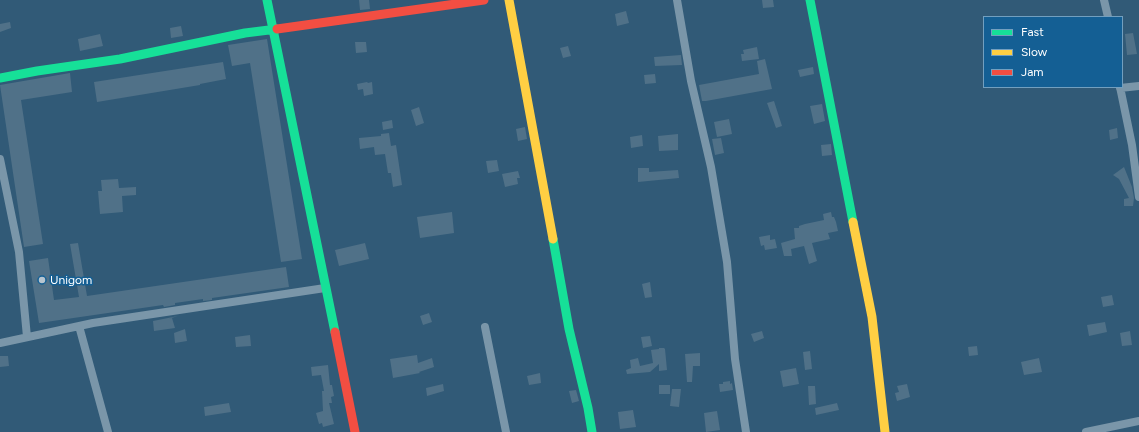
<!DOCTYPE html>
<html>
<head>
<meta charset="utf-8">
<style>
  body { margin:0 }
  #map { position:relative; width:1139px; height:432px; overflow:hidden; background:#315a77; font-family:Figtree,sans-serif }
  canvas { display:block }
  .legend { position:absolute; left:983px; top:16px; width:140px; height:72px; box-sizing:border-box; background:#145f94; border:1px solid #729fbf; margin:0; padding:5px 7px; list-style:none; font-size:12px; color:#fff }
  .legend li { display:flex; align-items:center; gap:8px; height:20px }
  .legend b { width:20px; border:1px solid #729fbf }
</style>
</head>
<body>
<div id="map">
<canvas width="1139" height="432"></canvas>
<ul class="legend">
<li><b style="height:5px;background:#16e098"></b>Fast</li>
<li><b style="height:5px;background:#ffcf43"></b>Slow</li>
<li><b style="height:5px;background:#f24e42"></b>Jam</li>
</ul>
</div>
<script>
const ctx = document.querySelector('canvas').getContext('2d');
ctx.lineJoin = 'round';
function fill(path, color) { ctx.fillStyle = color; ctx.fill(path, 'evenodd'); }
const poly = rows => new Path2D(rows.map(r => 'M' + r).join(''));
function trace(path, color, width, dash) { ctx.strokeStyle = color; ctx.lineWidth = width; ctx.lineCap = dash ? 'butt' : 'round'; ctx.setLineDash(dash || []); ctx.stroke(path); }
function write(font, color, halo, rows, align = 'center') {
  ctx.font = font + ' Figtree,sans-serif'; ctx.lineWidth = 3; ctx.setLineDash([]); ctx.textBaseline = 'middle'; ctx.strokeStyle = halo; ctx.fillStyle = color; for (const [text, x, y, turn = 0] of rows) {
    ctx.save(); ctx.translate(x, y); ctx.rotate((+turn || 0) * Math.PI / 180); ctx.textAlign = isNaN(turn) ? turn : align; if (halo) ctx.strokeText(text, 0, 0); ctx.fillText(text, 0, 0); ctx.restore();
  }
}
fill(poly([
  [359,0,369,0,370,9,360,10],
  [762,0,773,0,774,7,763,8],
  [626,11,629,23,617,26,615,14],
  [10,22,11,28,0,32,0,24],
  [181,26,183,36,171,38,170,28],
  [1133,33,1137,54,1127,55,1125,34],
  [100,34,103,46,80,51,78,39],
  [267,39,302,259,281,262,250,63,232,66,228,45],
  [355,42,366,42,367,52,356,53],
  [568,46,571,56,563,58,560,48],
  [757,47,759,59,742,61,741,54,744,54,743,50],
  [681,55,682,65,655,66,654,57],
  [765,59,772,89,706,101,702,101,699,85,759,74,757,61],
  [223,62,226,79,200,84,200,85,97,102,94,82],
  [813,67,814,74,800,77,798,70],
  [70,73,72,92,21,100,43,244,24,247,0,85],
  [655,74,656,83,645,84,644,75],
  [367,82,368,83,372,82,373,94,364,96,363,89,358,90,357,84],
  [774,101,782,126,776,128,767,103],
  [822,104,825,121,814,124,810,106],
  [419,107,424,123,416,126,411,110],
  [729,119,732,134,717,137,714,122],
  [392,120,393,128,383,130,382,122],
  [525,127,527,139,518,141,516,129],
  [1117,128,1118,138,1110,140,1109,130],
  [389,133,391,146,396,145,402,185,393,187,391,173,388,173,385,154,375,155,374,147,360,149,359,138,381,136,381,134],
  [678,134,678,150,659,151,658,136],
  [642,135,643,146,631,148,630,137],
  [721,138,724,153,715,155,712,139],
  [831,144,832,155,822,156,821,145],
  [497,160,499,171,488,173,486,161],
  [1124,167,1132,187,1134,198,1133,206,1124,206,1124,199,1129,198,1119,179,1113,175],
  [638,168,649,168,649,172,678,170,679,178,638,182],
  [518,171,520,178,517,178,518,184,505,187,502,174],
  [118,179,119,188,136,187,136,195,122,196,123,212,100,214,98,191,102,191,101,180],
  [452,212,454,233,420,238,417,217],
  [831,212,832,217,834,217,836,222,838,231,828,233,830,239,812,243,817,261,809,264,804,246,791,249,792,256,784,256,781,243,795,239,794,228,799,228,799,226,805,224,824,220,823,214],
  [770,235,770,240,775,239,777,248,765,250,764,245,761,246,759,237],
  [78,243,87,296,286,267,289,287,212,298,212,300,203,301,203,299,175,303,175,305,164,307,163,305,39,323,29,261,48,258,54,300,79,297,70,244],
  [365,243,369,259,339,266,335,250],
  [650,282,652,297,645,298,642,284],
  [1112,295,1114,305,1103,307,1101,297],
  [429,313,432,322,423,325,420,316],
  [178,316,168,319,172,318,175,328,154,331,153,321],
  [1105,322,1107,332,1089,336,1087,325],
  [185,329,187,341,175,343,174,333],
  [762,331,764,338,754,342,751,334],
  [1130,331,1132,345,1122,346,1120,333],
  [250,335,251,346,236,347,235,337],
  [650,336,652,346,643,348,641,337],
  [977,346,978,355,969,356,968,347],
  [659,348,664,348,665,349,667,370,659,371,659,364,650,372,627,374,626,370,631,368,630,360,638,358,640,366,653,363,651,350,659,349],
  [810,351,812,369,805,370,803,352],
  [700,353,700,366,693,366,692,382,687,382,685,354],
  [417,355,418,363,432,358,434,367,419,372,420,373,393,378,390,359],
  [0,356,8,356,9,366,0,367],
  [1039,358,1042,372,1024,375,1021,362],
  [328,365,330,385,332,385,334,396,331,397,332,403,329,403,334,424,323,427,322,423,319,424,316,413,323,411,322,391,324,391,321,375,312,376,311,367],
  [796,368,799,384,783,387,780,371],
  [540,373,541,383,529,385,527,376],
  [730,381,730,384,732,383,733,390,720,392,719,384,723,384,723,382],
  [443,384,444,391,427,396,426,388],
  [907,384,910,397,897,401,895,393,899,392,897,386],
  [659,385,670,385,670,394,659,394],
  [808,386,815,386,816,404,809,405],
  [672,389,681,389,679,407,670,406],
  [576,390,579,401,572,403,569,391],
  [229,403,231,412,205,416,204,407],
  [837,403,839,410,816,415,815,408],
  [633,410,636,427,620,429,618,412],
  [717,411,720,430,706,432,704,413]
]), '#507188');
trace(poly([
  [677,0,691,81,711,167,727,262,735,359,746,432],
  [1104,0,1108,17],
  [1120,87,1132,145,1139,197],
  [1120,88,1139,86],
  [0,159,19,252,27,337],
  [79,326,108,432],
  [485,327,506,432],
  [0,343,93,323,325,288],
  [1086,432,1139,421]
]), '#7a96a9', 8);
trace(poly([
  [267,0,335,332],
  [810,0,853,222],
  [0,78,37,71,120,59,245,33,277,29],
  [553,239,569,329,588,408,592,432]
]), '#16e098', 9);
trace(poly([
  [509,0,553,239],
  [853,222,872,317,885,432]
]), '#ffcf43', 9);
trace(poly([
  [277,29,484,0],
  [335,332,355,432]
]), '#f24e42', 9);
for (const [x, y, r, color] of [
  [42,280,4,"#b7c5cf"]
]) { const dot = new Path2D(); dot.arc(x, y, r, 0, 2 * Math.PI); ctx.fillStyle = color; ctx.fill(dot); trace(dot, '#145f94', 1.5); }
write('12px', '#fff', '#145f94', [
  ["Unigom",50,280]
], 'left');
</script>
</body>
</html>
